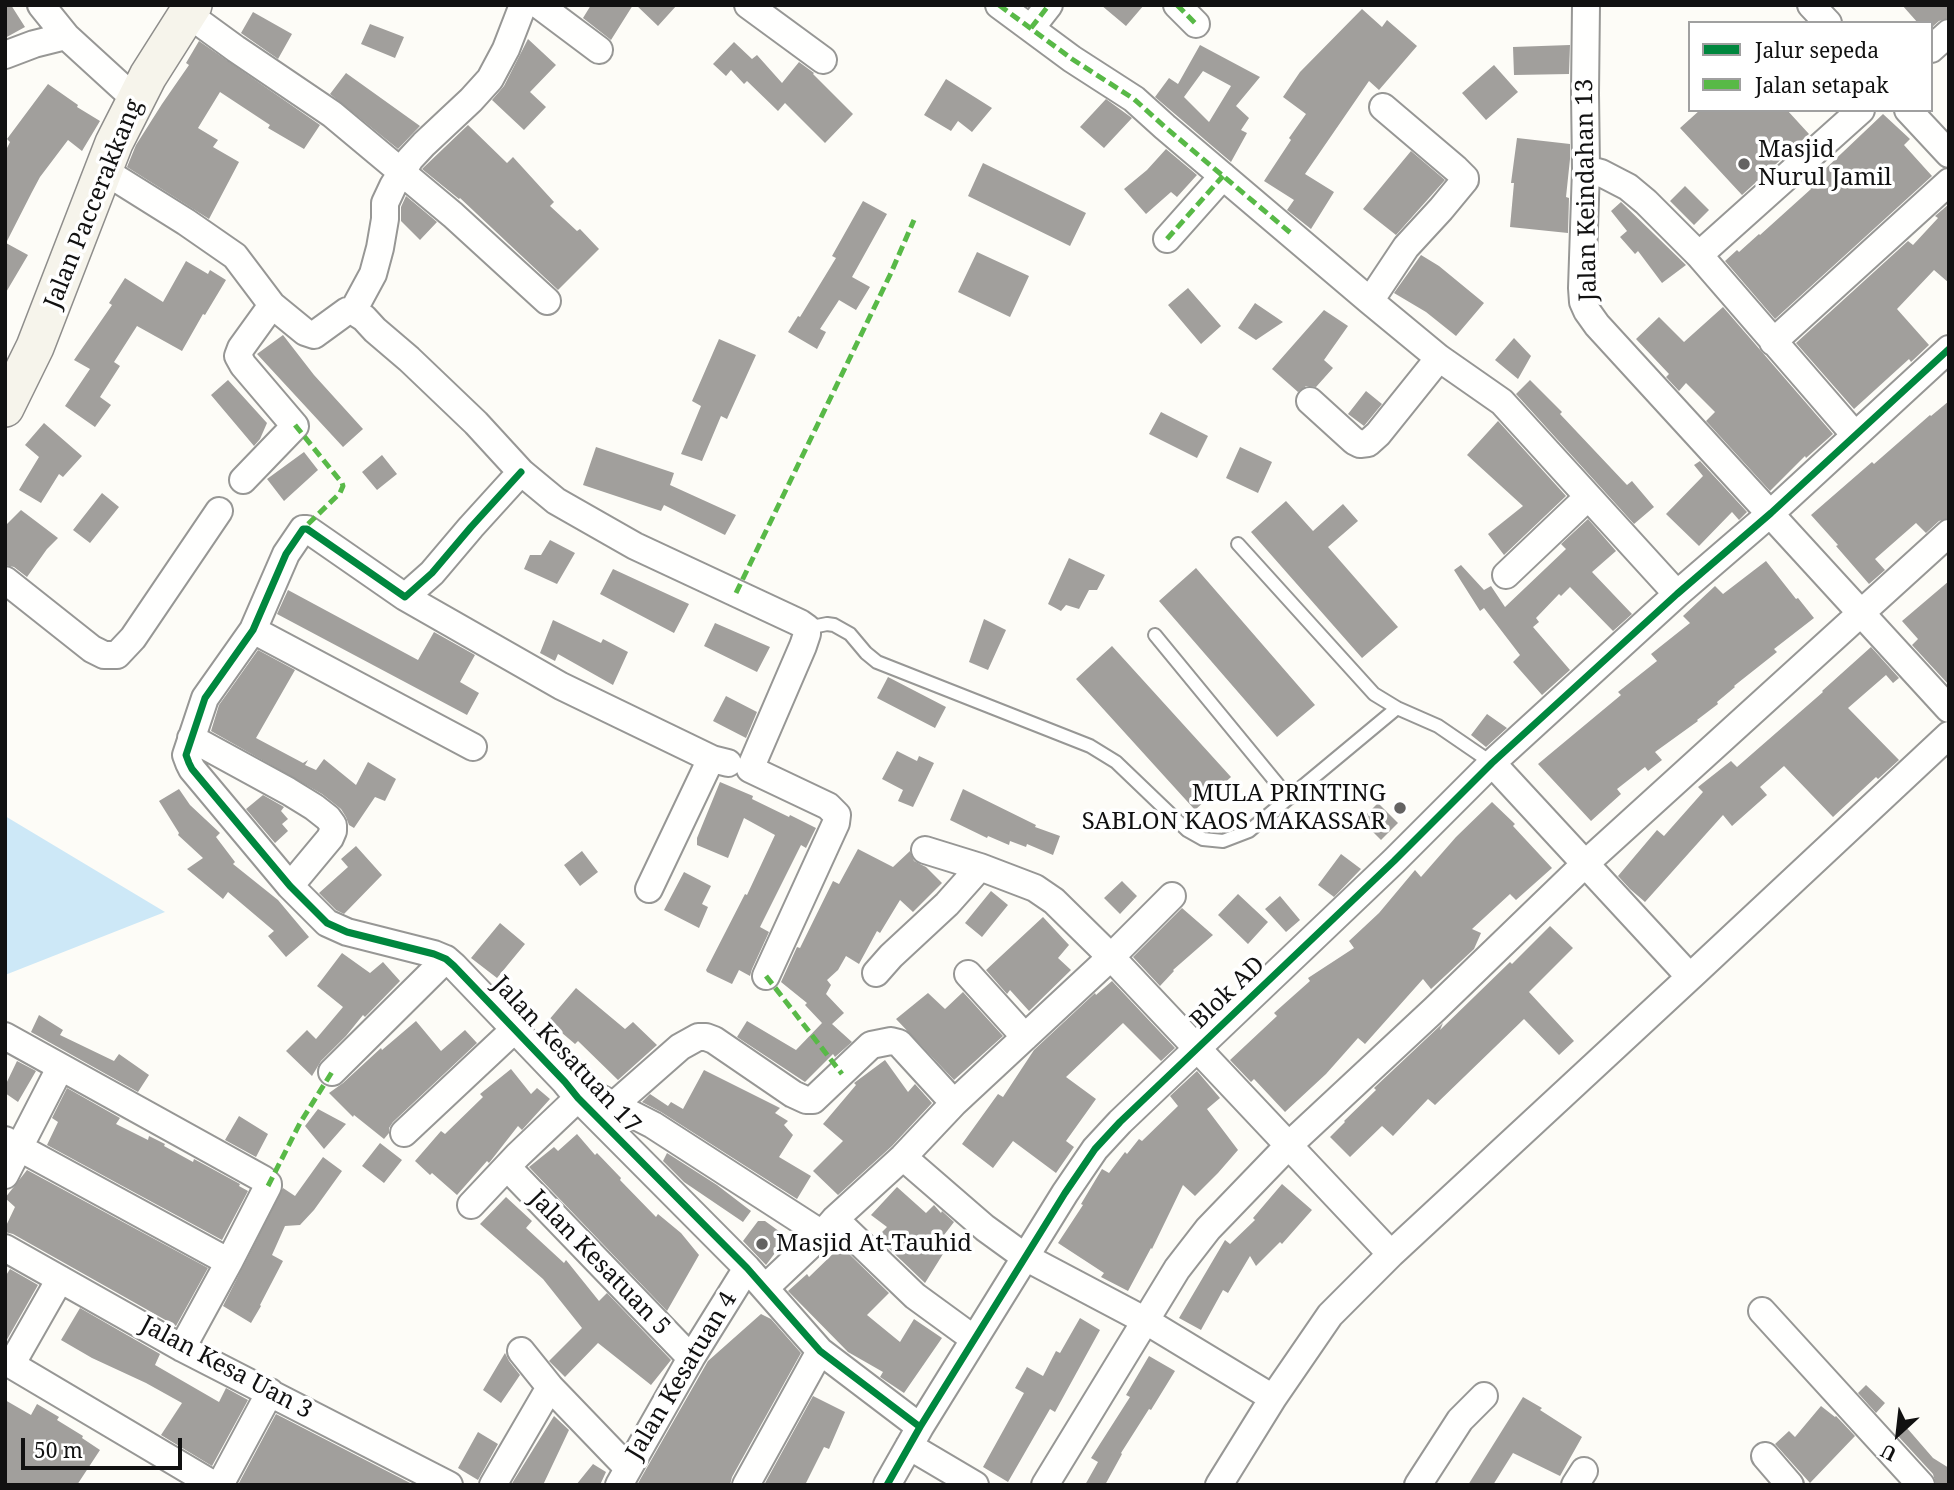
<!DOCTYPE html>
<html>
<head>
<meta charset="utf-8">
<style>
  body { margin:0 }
  #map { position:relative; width:1954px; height:1490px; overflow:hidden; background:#fdfcf7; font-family:"Noto Serif",serif }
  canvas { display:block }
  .frame { position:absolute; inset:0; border:7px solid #111; pointer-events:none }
  .legend { position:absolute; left:1688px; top:21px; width:245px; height:91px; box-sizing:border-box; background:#fff; border:2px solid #a0a0a0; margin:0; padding:9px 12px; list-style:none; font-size:21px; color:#111 }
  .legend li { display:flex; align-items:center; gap:14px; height:35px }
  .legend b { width:35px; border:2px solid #a0a0a0 }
  .north { position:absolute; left:1863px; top:1399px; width:70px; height:70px; -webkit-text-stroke:5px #fff; paint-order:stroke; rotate:207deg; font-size:19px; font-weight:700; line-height:28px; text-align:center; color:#111 }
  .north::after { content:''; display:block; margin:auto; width:24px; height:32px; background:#111; clip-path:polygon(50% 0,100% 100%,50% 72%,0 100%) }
  .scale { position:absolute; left:21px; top:1438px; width:161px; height:32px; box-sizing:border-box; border:4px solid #111; border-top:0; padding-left:9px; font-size:21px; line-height:24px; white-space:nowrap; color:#111; -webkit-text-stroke:5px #fff; paint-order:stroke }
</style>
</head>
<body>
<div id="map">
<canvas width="1954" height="1490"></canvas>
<div class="frame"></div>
<ul class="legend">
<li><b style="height:9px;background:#00873e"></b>Jalur sepeda</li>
<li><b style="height:9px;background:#58b947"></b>Jalan setapak</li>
</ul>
<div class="north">U</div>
<div class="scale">50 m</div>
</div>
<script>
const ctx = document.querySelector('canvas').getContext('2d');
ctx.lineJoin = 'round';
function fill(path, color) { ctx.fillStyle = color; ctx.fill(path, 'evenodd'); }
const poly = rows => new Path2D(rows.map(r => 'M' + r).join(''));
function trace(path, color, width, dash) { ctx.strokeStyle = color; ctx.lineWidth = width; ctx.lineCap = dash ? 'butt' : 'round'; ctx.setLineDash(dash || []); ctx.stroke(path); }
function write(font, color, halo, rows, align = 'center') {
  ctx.font = font + ' "Noto Serif",serif'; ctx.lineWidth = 7; ctx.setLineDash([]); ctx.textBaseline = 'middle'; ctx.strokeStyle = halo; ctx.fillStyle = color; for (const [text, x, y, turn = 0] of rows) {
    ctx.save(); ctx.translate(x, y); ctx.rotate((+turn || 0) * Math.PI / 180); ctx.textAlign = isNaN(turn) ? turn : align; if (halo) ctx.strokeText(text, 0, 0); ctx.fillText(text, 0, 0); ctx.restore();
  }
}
fill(poly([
  [5,816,165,912,5,975]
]), '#cde8f7');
fill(poly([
  [5,5,11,5,25,27,5,38],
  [591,5,633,5,611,40,583,18],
  [636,5,677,5,658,26],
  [1101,5,1144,5,1126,26],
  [1902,5,1949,5,1949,18,1939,21,1931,28,1931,23,1918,23],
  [1362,9,1382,27,1387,20,1417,46,1379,90,1369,81,1305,174,1334,192,1311,229,1287,210,1294,200,1264,181,1291,140,1289,138,1306,114,1283,97,1300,72],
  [253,12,292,34,278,59,241,33],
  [370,24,404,37,395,58,361,44],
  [528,39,556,65,530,92,546,107,524,130,492,100,504,86],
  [199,41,320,125,304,149,268,128,270,125,220,92,198,128,218,140,213,147,239,162,209,219,127,167,136,145,162,104,189,65,186,63],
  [734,42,752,59,757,55,782,83,799,62,814,73,813,74,853,114,825,143,785,103,778,111,747,81,744,84,731,70,726,76,713,64],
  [1200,45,1260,77,1236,106,1249,118,1241,130,1247,133,1231,162,1155,97,1169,78,1178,84],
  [1203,71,1231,86,1209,122,1184,97],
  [1570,45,1569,74,1514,75,1513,47],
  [1494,65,1518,92,1486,120,1462,93],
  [346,73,420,126,398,149,330,94],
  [946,79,992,108,972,132,958,121,951,131,924,115],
  [48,84,78,105,77,107,100,121,82,151,68,140,40,177,32,192,6,243,28,255,5,294,5,152,10,142,7,139],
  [1106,99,1132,118,1104,148,1080,127],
  [1700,110,1787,110,1809,134,1742,195,1680,128],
  [1883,114,1910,139,1904,145,1932,176,1775,319,1725,261,1737,250,1739,252,1759,234,1760,235,1811,189,1806,181,1820,168,1823,171],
  [468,125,507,163,513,157,554,202,550,206,577,231,580,229,599,249,558,290,460,198,459,199,422,169],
  [1517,138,1570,144,1570,159,1566,197,1569,198,1568,233,1510,227,1514,183,1511,183],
  [1166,149,1197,175,1177,197,1171,192,1146,214,1124,189,1147,170],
  [1411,151,1445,180,1396,235,1363,209],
  [983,163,1086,213,1070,246,968,196],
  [1685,186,1709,210,1694,225,1670,201],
  [406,196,437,222,420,240,401,221,401,207],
  [863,201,887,214,852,277,870,287,856,310,839,300,820,329,826,332,817,349,788,332,798,316,800,317,836,258,832,256],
  [1621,202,1686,265,1662,283,1638,251,1635,254,1620,237,1627,231,1611,211],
  [1949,204,1949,283,1934,270,1897,309,1929,345,1911,362,1909,359,1854,409,1796,343,1908,241,1913,245,1938,218,1935,216],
  [977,252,1029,276,1010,317,958,292],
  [1421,255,1439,266,1484,303,1456,336,1426,312,1394,293],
  [186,261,208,274,210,270,226,280,205,315,203,314,182,351,137,326,114,362,120,366,100,397,111,405,95,427,65,406,90,369,74,360,112,305,109,303,125,278,163,302],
  [1188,288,1221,326,1201,344,1168,305],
  [1255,303,1283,322,1256,340,1238,328],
  [1723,307,1833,434,1806,458,1805,456,1770,491,1706,421,1715,412,1686,383,1679,391,1666,377,1669,374,1636,339,1659,317,1684,342],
  [1324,310,1348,326,1324,360,1333,368,1316,387,1306,386,1298,392,1272,369],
  [283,335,314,375,363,429,343,447,257,354],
  [1514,338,1531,356,1518,379,1495,360],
  [719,339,756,355,727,419,721,416,702,461,681,454,701,406,692,401],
  [228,380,267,423,260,439,254,446,211,395],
  [1530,380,1562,412,1560,414,1627,485,1632,481,1654,507,1634,524,1516,394],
  [1366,391,1382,404,1364,426,1348,414],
  [1949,401,1949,518,1939,521,1926,533,1916,523,1875,559,1885,570,1869,584,1836,546,1838,545,1811,515,1872,462,1874,464,1930,415,1931,416],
  [1161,412,1208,436,1197,458,1149,434],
  [1498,421,1566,496,1504,555,1488,534,1523,506,1467,455],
  [44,423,82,456,63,477,59,474,41,503,19,490,39,457,25,445],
  [596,447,674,473,670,485,736,515,725,535,664,505,661,511,583,485],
  [1240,447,1272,462,1258,493,1226,478],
  [304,452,318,470,284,501,267,479],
  [382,455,397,474,377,490,362,472],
  [1700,461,1747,512,1739,520,1732,512,1699,546,1666,514,1703,476,1694,465],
  [102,493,119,507,90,543,73,530],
  [1286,501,1313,531,1343,504,1358,521,1328,547,1398,627,1362,658,1251,532],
  [21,510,58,538,47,549,27,577,14,567,5,565,5,526],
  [1588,519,1616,551,1592,572,1632,614,1613,631,1570,587,1561,596,1559,594,1536,618,1539,622,1533,627,1570,670,1542,695,1513,662,1520,655,1484,608,1480,611,1454,570,1461,565,1484,590,1491,586,1505,607,1566,549,1561,544],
  [550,540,575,553,557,584,524,569,530,555,541,555],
  [1069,558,1105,575,1097,590,1089,590,1079,609,1066,605,1061,611,1048,604],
  [1766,561,1796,599,1798,598,1814,618,1774,649,1777,652,1734,686,1735,687,1717,702,1718,704,1697,720,1698,721,1655,752,1662,760,1648,771,1645,767,1617,789,1621,794,1591,821,1538,764,1621,695,1618,692,1657,661,1651,654,1690,623,1683,616,1715,586,1723,594],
  [1196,568,1315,705,1277,737,1159,601],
  [613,569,689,604,674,633,600,594],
  [1949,581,1949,685,1912,645,1918,639,1902,621],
  [288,590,418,660,434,632,475,655,460,682,479,693,467,715,277,614],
  [984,619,1006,630,988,670,969,662],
  [553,620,601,643,603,639,628,652,613,685,558,654,555,661,540,653],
  [715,623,770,647,757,672,704,646],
  [1112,646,1231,777,1195,810,1076,679],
  [1871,647,1899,678,1893,683,1886,675,1848,708,1899,760,1878,779,1876,777,1833,817,1784,766,1760,787,1767,795,1732,826,1723,815,1645,902,1630,889,1618,876,1657,830,1664,836,1703,792,1698,787,1731,761,1737,767,1823,692,1822,691],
  [258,650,295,670,256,738,303,763,308,760,305,765,316,770,324,759,356,785,368,762,396,779,385,801,375,797,354,828,349,825,346,817,341,809,322,794,211,731,219,705],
  [888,677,946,707,935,728,877,698],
  [726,696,757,712,746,738,713,721],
  [1487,714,1507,728,1486,747,1471,735],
  [897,751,917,761,919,756,934,763,913,807,898,801,903,790,882,779],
  [720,782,753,796,752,799,789,817,790,815,816,828,806,848,801,845,760,927,769,932,752,969,750,976,739,970,732,984,707,972,706,970,745,894,747,895,775,835,744,818,728,858,697,845,697,838],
  [179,789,190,805,220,833,216,837,235,862,233,864,278,900,309,937,286,957,268,936,274,931,228,892,223,899,187,869,203,858,178,835,179,833,159,801],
  [963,789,1036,825,1035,827,1060,836,1053,855,1027,844,1026,847,1010,841,1009,845,988,836,987,838,950,820],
  [263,795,284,807,281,811,288,819,282,824,288,831,275,843,246,809],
  [1492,802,1515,824,1513,826,1552,868,1516,900,1510,894,1472,929,1481,933,1474,949,1431,989,1423,979,1365,1044,1358,1038,1326,1074,1285,1112,1254,1079,1251,1082,1230,1060,1277,1016,1274,1013,1310,981,1308,978,1354,948,1349,941,1379,913,1415,870,1421,877,1456,837],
  [1378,803,1398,823,1381,840,1361,820],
  [356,846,382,875,344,914,336,910,319,893,348,867,341,859],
  [858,849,893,867,910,851,914,861,926,867,942,883,913,912,900,900,880,933,877,931,859,964,846,956,838,970,827,980,831,985,826,994,844,1013,832,1024,852,1042,835,1057,833,1054,805,1082,737,1037,747,1021,796,1050,822,1023,805,1005,807,1003,781,982,797,947,800,948,833,881,839,884],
  [582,851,598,872,580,886,564,865],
  [1341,854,1361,869,1334,897,1318,885],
  [684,872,711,886,702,904,708,907,699,928,664,910],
  [1122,881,1137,896,1120,914,1104,898],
  [991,891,1008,905,982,937,965,923],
  [1238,894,1268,922,1248,944,1218,915],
  [1280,896,1300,920,1286,932,1265,909],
  [1182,908,1213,935,1173,970,1174,971,1160,986,1133,957],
  [1043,917,1069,945,1058,958,1071,970,1029,1011,1010,990,1007,994,986,970],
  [500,923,525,944,497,978,471,958],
  [1550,926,1573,948,1529,992,1574,1041,1559,1055,1524,1019,1435,1105,1428,1099,1393,1136,1382,1126,1350,1157,1330,1137,1345,1122,1344,1121,1376,1090,1374,1088,1443,1023,1440,1030,1510,962,1512,964],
  [342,953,370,973,383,962,400,981,365,1017,363,1015,346,1036,321,1061,312,1076,286,1051,307,1030,316,1039,343,1007,317,986],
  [1112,981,1175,1048,1161,1061,1123,1023,1066,1077,1096,1099,1066,1141,1074,1147,1056,1173,1013,1141,993,1168,962,1144,998,1094,1003,1097,1034,1050,1095,993,1096,995],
  [576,988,625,1029,633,1022,657,1045,618,1080,578,1041,575,1044,548,1021],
  [963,992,1003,1036,954,1080,896,1019,928,993,945,1009],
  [39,1015,63,1030,60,1035,114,1061,119,1054,149,1075,138,1092,31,1032],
  [416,1021,441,1051,465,1030,477,1043,393,1122,389,1128,389,1133,384,1139,354,1115,353,1117,329,1093,343,1083,381,1048,382,1050],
  [885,1060,908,1092,915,1084,932,1103,892,1146,838,1195,813,1171,843,1141,823,1124,856,1085,854,1083],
  [17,1061,36,1071,18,1102,5,1093,5,1086],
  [511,1069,531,1094,537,1088,550,1099,522,1130,518,1126,489,1163,487,1161,457,1195,432,1173,430,1175,415,1161,441,1131,445,1134,483,1097,480,1094],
  [704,1070,780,1108,775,1113,788,1121,784,1125,793,1135,779,1157,811,1176,797,1199,661,1112,642,1102,650,1094,668,1106,671,1102,683,1109],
  [1197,1071,1220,1098,1207,1109,1238,1150,1218,1173,1195,1196,1183,1185,1152,1249,1151,1248,1128,1291,1101,1277,1104,1273,1058,1243,1083,1205,1081,1204,1102,1169,1109,1173,1125,1152,1127,1154,1139,1139,1142,1141,1178,1106,1170,1096],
  [67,1088,120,1118,116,1124,148,1140,149,1136,165,1144,164,1146,193,1162,194,1159,240,1184,239,1186,248,1191,222,1240,47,1145,58,1122,52,1118],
  [318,1109,346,1124,324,1149,305,1126],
  [239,1116,268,1134,256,1157,225,1140],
  [577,1134,595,1155,597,1153,621,1178,620,1180,656,1217,658,1214,681,1233,699,1255,667,1311,529,1167,554,1147,558,1151],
  [380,1143,402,1160,384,1183,362,1166],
  [667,1153,717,1185,751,1211,743,1222,684,1182,663,1161],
  [323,1157,342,1171,314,1210,300,1225,285,1226,272,1255,283,1261,260,1305,261,1306,251,1323,223,1306,283,1188,295,1196],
  [27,1170,208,1268,176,1326,13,1234,5,1232,5,1228,15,1207,5,1198],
  [1282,1184,1312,1210,1282,1244,1280,1242,1256,1266,1250,1256,1228,1293,1223,1290,1201,1330,1179,1318,1225,1240,1230,1244,1255,1220,1253,1218],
  [897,1187,926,1213,934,1205,941,1213,942,1211,954,1222,944,1235,951,1241,925,1283,877,1237,887,1227,871,1215],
  [506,1197,532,1221,526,1228,564,1263,566,1260,599,1301,607,1293,671,1360,651,1385,598,1343,565,1377,549,1361,582,1328,543,1279,480,1224],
  [758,1221,765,1221,787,1237,766,1265,743,1241],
  [841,1246,889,1293,867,1315,900,1342,914,1319,942,1338,904,1393,880,1377,883,1372,848,1352,788,1291,807,1274,809,1277],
  [10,1269,38,1285,5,1343,5,1277],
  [80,1308,160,1354,155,1365,219,1402,226,1388,248,1400,212,1466,161,1435,182,1403,146,1383,92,1358,61,1340],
  [761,1314,771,1319,801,1353,732,1477,730,1485,637,1485,708,1361],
  [1080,1318,1100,1330,1055,1412,1050,1409,1008,1482,983,1467,1024,1393,1015,1388,1027,1367,1043,1376,1056,1351,1060,1353],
  [505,1353,509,1361,520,1375,501,1403,483,1390],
  [1149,1356,1175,1371,1151,1410,1149,1409,1121,1453,1122,1454,1105,1485,1085,1485,1098,1462,1091,1458,1130,1397,1126,1395],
  [1866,1385,1885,1403,1876,1413,1858,1393],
  [813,1396,845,1412,829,1449,824,1447,805,1485,764,1485],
  [1523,1397,1542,1408,1540,1410,1582,1437,1560,1476,1513,1453,1493,1485,1468,1485],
  [5,1400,31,1415,37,1404,59,1417,57,1420,83,1436,82,1438,100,1450,77,1485,5,1485],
  [1821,1406,1835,1417,1836,1416,1855,1436,1810,1483,1775,1444,1789,1431,1795,1437],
  [276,1414,414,1485,241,1485,239,1483],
  [554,1416,569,1430,543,1485,511,1485],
  [1907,1428,1933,1458,1949,1468,1949,1485,1936,1485,1933,1474,1898,1436],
  [478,1432,498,1444,478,1480,458,1468],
  [593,1464,606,1472,600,1485,576,1485]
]), '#a19f9c');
const service = poly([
  [1238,544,1374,694,1397,708,1438,726,1492,763],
  [807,628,827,624,834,625,850,634,866,653,877,662,1090,746,1116,762,1187,830,1203,839,1223,841,1249,831,1397,708],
  [1155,635,1289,798]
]);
const minor = poly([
  [41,5,66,36],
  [539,5,599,50],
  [748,5,823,60],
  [999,5,1072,59,1134,99,1165,127,1370,301,1439,358,1502,402,1677,594],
  [1177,5,1196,24],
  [1586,5,1585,93,1586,169,1582,288,1583,302,1587,311,1597,325,1949,709],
  [1811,5,1828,23],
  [188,14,236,49,332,114,453,215,547,301],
  [1031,28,1049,5],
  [1931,49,1949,33],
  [5,55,34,44,66,36,136,100],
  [1908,110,1949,154],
  [1586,169,1601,173,1628,187,1646,202,1699,255],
  [103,170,186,222,235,256,272,305,305,332,314,335,347,311,353,311,364,318,375,330,409,359,476,423,521,472,556,501,635,546,800,623,807,628,807,634,803,646,750,769,828,806,837,815,836,823,766,976],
  [1167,239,1223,176],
  [1370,301,1406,247,1441,209,1465,180,1465,178,1456,169,1383,107],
  [353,311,373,274,380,248,385,219,385,203,393,186,410,159,424,144,471,100,490,79,506,49,523,5],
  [1773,342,1949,182],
  [1310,401,1354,441,1360,444,1368,443,1378,434,1439,358],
  [1855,435,1699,255,1861,110],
  [521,472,471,527,432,573,405,597,307,529,303,529,286,554,253,630,205,698,186,755,189,763,192,769,290,886,327,923,347,932,434,954,446,959,454,966,565,1082,578,1098,747,1268,820,1351,920,1427],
  [243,480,295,426,243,365,238,356,241,348,272,305],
  [1506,575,1588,497],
  [5,580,92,649,104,655,117,655,133,638,219,511],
  [405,597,561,686,712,759],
  [253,630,473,747],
  [191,738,288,791,314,807,328,818,333,825,333,831,330,838,290,886],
  [1492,763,1690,977,1949,735],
  [925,850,980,867],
  [649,889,709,763,712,759,728,763],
  [876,973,891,956,947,904,980,867,1035,888,1054,901,1111,957,1391,1254,1690,977],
  [968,974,1025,1037],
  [5,1036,263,1179,268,1184,268,1186,229,1262,182,1348],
  [332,1072,446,959],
  [600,1098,653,1125,822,1234],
  [614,1105,680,1047,698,1037,706,1037,714,1040,793,1094,806,1100,813,1100,871,1045,891,1041,899,1043,954,1103],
  [404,1133,515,1029],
  [5,1140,229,1262],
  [903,1157,985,1228,1025,1257,1146,1321,1273,1398,1219,1485],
  [507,1167,691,1358],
  [5,1175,60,1068],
  [471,1205,518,1155,578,1098],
  [835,1219,915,1296,974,1339],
  [5,1248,182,1348,449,1485],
  [765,1288,822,1234,835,1219,903,1157,954,1103,1111,957,1172,896],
  [1762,1311,1921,1485],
  [521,1351,550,1387],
  [5,1361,214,1485],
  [11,1365,60,1279],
  [1273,1398,1330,1315,1391,1254],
  [909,1446,975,1485],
  [1765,1456,1790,1485],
  [220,1485,270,1392],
  [493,1485,550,1387,627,1467],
  [619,1485,691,1358,747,1268],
  [746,1485,820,1351],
  [887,1485,920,1427,1065,1193,1095,1149,1120,1122,1394,861,1492,763,1677,594,1771,513,1949,349],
  [1045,1485,1177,1269,1208,1229,1289,1145,1435,1009,1586,863,1949,533],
  [1418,1485,1460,1420,1484,1396],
  [1575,1485,1584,1471]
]);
const secondary = poly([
  [5,408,35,347,114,143,148,76,193,5]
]);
trace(service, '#979795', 16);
trace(minor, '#979795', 30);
trace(secondary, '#8e8d8b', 40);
trace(service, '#fffffe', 12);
trace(minor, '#fffffe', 26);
trace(secondary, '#f6f4eb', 37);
trace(poly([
  [999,5,1072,59,1134,99,1165,127,1293,235],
  [1177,5,1196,24],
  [1031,28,1049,5],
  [1167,239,1223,176],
  [295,425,342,483,343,486,340,493,304,528],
  [736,593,890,275,914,220],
  [766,976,842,1074],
  [268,1186,300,1123,332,1072]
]), '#58b947', 5, [10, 5]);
trace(poly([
  [521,472,471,527,432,573,405,597,307,529,303,529,286,554,253,630,205,698,186,755,189,763,192,769,290,886,327,923,347,932,434,954,446,959,454,966,565,1082,578,1098,747,1268,820,1351,920,1427],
  [887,1485,920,1427,1065,1193,1095,1149,1120,1122,1394,861,1492,763,1677,594,1771,513,1949,349]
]), '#00873e', 7);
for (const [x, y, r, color] of [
  [1744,164,7,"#646362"],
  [1400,808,7,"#646362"],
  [762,1244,7,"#646362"]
]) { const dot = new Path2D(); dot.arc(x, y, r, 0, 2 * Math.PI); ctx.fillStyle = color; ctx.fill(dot); trace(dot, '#fff', 2.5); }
write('24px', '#111', '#fff', [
  ["Masjid",1758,150],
  ["Nurul Jamil",1758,178],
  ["MULA PRINTING",1386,794,"right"],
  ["SABLON KAOS MAKASSAR",1386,822,"right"],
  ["Masjid At-Tauhid",776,1244]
], 'left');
write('24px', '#111', '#fff', [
  ["Jalan Keindahan 13",1587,190,-91],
  ["Jalan Paccerakkang",94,204,-68],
  ["Blok AD",1228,993,-44],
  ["Jalan Kesatuan 17",566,1055,47],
  ["Jalan Kesatuan 5",599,1263,46],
  ["Jalan Kesa Uan 3",226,1368,28],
  ["Jalan Kesatuan 4",682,1376,-59]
]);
</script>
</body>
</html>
